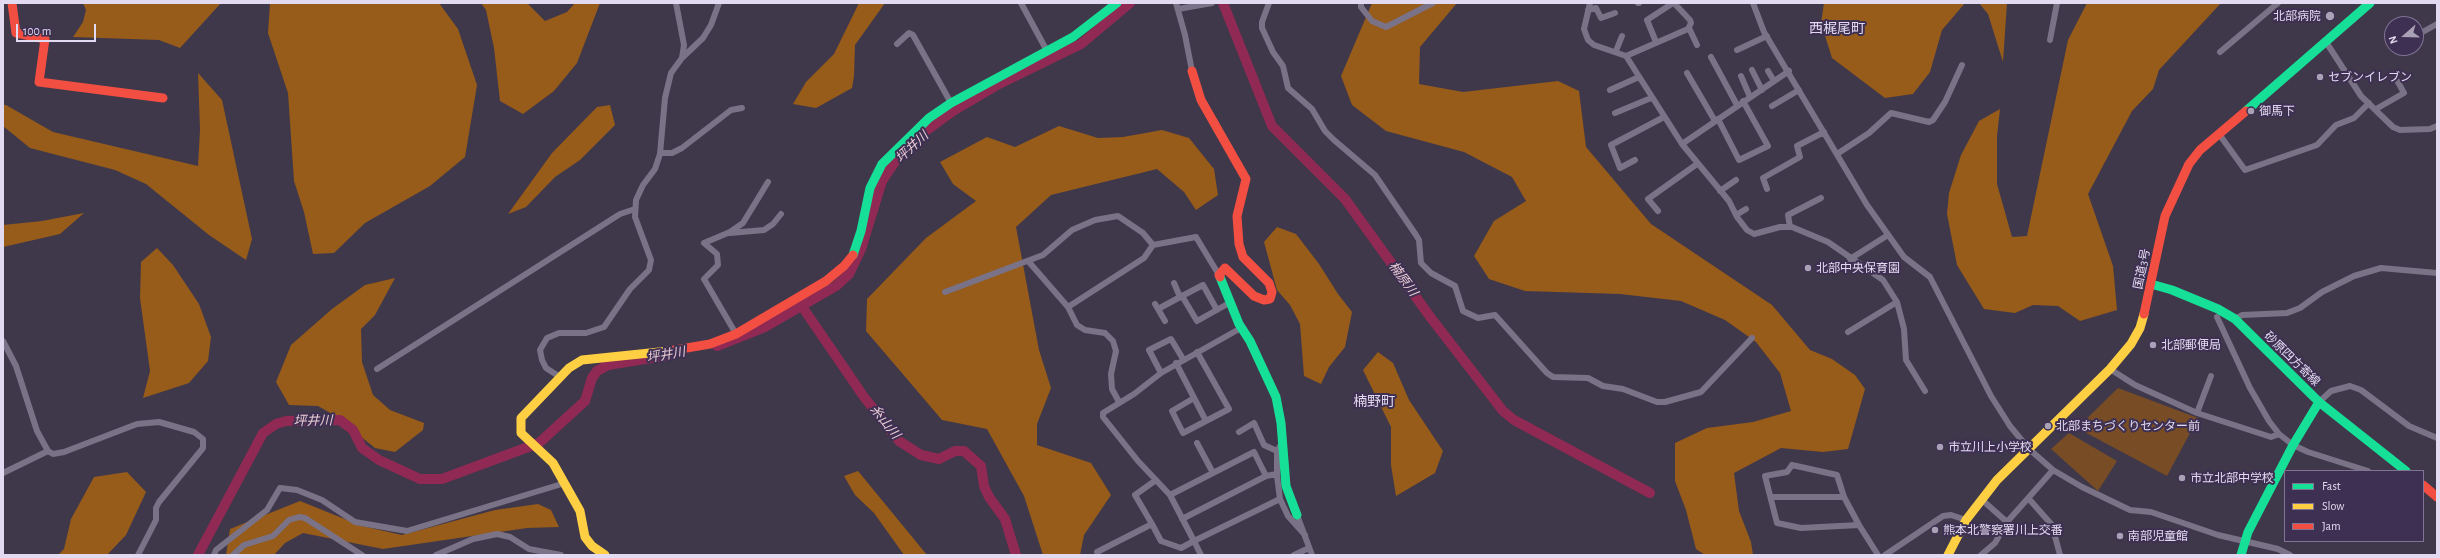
<!DOCTYPE html>
<html>
<head>
<meta charset="utf-8">
<style>
  body { margin:0 }
  #map { position:relative; width:2440px; height:558px; overflow:hidden; background:#3f384a; font-family:"Alegreya Sans",sans-serif }
  canvas { display:block }
  .frame { position:absolute; inset:0; border:4px solid #e2daf0; pointer-events:none }
  .legend { position:absolute; left:2284px; top:470px; width:140px; height:72px; box-sizing:border-box; background:#3d3052; border:1px solid #7f7491; margin:0; padding:5px 7px; list-style:none; font-size:12px; color:#e2daf0 }
  .legend li { display:flex; align-items:center; gap:8px; height:20px }
  .legend b { width:20px; border:1px solid #7f7491 }
  .north { position:absolute; left:2384px; top:16px; width:40px; height:40px; box-sizing:border-box; background:#3d3052; border:1px solid #7f7491; border-radius:50%; rotate:250deg; font-size:11px; font-weight:700; line-height:16px; text-align:center; color:#e2daf0 }
  .north::after { content:''; display:block; margin:auto; width:14px; height:18px; background:#a9a1b6; clip-path:polygon(50% 0,100% 100%,50% 72%,0 100%) }
  .scale { position:absolute; left:16px; top:24px; width:80px; height:18px; box-sizing:border-box; border:2px solid #e2daf0; border-top:0; padding-left:5px; font-size:12px; line-height:14px; white-space:nowrap; color:#e2daf0; -webkit-text-stroke:3px #3d3052; paint-order:stroke }
</style>
</head>
<body>
<div id="map">
<canvas width="2440" height="558"></canvas>
<div class="frame"></div>
<ul class="legend">
<li><b style="height:5px;background:#16e098"></b>Fast</li>
<li><b style="height:5px;background:#ffcf43"></b>Slow</li>
<li><b style="height:5px;background:#f24e42"></b>Jam</li>
</ul>
<div class="north">N</div>
<div class="scale">100 m</div>
</div>
<script>
const ctx = document.querySelector('canvas').getContext('2d');
ctx.lineJoin = 'round';
function fill(path, color) { ctx.fillStyle = color; ctx.fill(path, 'evenodd'); }
const poly = rows => new Path2D(rows.map(r => 'M' + r).join(''));
function trace(path, color, width, dash) { ctx.strokeStyle = color; ctx.lineWidth = width; ctx.lineCap = dash ? 'butt' : 'round'; ctx.setLineDash(dash || []); ctx.stroke(path); }
function write(font, color, halo, rows, align = 'center') {
  ctx.font = font + ' "Alegreya Sans","Noto Sans JP",sans-serif'; ctx.lineWidth = 4; ctx.setLineDash([]); ctx.textBaseline = 'middle'; ctx.strokeStyle = halo; ctx.fillStyle = color; for (const [text, x, y, turn = 0] of rows) {
    ctx.save(); ctx.translate(x, y); ctx.rotate((+turn || 0) * Math.PI / 180); ctx.textAlign = isNaN(turn) ? turn : align; if (halo) ctx.strokeText(text, 0, 0); ctx.fillText(text, 0, 0); ctx.restore();
  }
}
fill(poly([
  [2118,388,2198,418,2167,476,2077,428],
  [2069,433,2117,461,2098,491,2051,449]
]), '#784c25');
fill(poly([
  [83,3,221,3,180,48,159,40,73,37,83,22,86,10],
  [270,3,439,3,458,29,477,85,465,157,430,186,365,223,334,253,313,254,304,212,294,181,288,93,268,33],
  [481,3,527,3,545,21,567,12,575,3,600,3,577,63,554,91,523,114,500,101,494,48,486,10],
  [859,3,885,3,855,45,854,76,852,88,816,108,793,104,806,82,834,54],
  [1372,3,1457,3,1420,47,1419,84,1463,92,1558,81,1579,91,1586,147,1651,224,1772,305,1810,350,1832,359,1855,375,1865,389,1848,449,1823,452,1781,448,1734,473,1739,511,1751,542,1753,555,1705,555,1696,549,1686,510,1675,481,1675,443,1707,428,1753,422,1791,411,1780,373,1756,342,1725,320,1681,301,1620,294,1525,291,1489,279,1474,256,1494,221,1526,201,1512,177,1464,152,1386,131,1352,105,1341,76],
  [1824,3,1965,3,1942,30,1930,72,1913,94,1885,98,1832,58,1821,23],
  [1979,3,2007,3,2003,62,1988,14],
  [2087,3,2221,3,2159,70,2153,89,2132,111,2088,194,2113,266,2117,310,2080,321,2058,306,2033,305,2015,313,1984,309,1957,265,1947,214,1949,193,1961,155,1979,121,2000,109,1997,136,1997,184,2012,237,2027,236,2068,40],
  [198,73,222,100,252,239,246,260,209,235,146,184,115,170,30,148,3,126,3,105,6,105,53,132,198,166,200,130],
  [610,105,615,125,580,160,555,177,526,207,508,214,552,153,597,107],
  [1059,126,1098,138,1123,137,1162,130,1189,138,1214,169,1218,195,1196,210,1184,192,1157,169,1051,195,1016,227,1039,350,1051,388,1037,424,1037,445,1091,463,1111,495,1084,535,1080,555,1043,555,1024,496,987,429,942,420,866,331,867,299,926,238,976,201,953,184,940,162,987,137,1015,147],
  [84,213,60,234,3,247,3,225,42,221],
  [1277,227,1296,234,1319,264,1338,294,1352,312,1345,347,1329,367,1321,384,1304,376,1300,324,1290,305,1277,290,1264,242],
  [157,248,173,265,199,304,211,337,208,361,189,383,143,398,150,371,140,298,141,262],
  [395,278,375,315,361,329,362,362,373,395,390,410,424,423,423,430,395,452,375,448,334,415,318,406,289,405,276,382,291,345,332,309,365,285],
  [1378,352,1393,363,1409,400,1443,451,1435,473,1396,496,1391,465,1391,427,1363,370],
  [858,471,927,555,904,555,874,513,855,495,844,476],
  [127,472,146,492,126,535,107,555,58,555,64,549,71,519,94,477],
  [300,501,362,526,402,535,495,510,538,504,551,510,559,527,527,528,383,549,303,533,285,543,274,555,226,555,230,529]
]), '#975b1a');
trace(poly([
  [1223,3,1272,126,1345,199,1431,318,1503,411,1514,420,1650,493],
  [801,305,864,397,899,441,921,455,939,459,955,451,964,451,981,466,984,486,989,497,1005,519,1016,555],
  [717,346,765,327,836,286,849,274,861,249,882,181,900,154,923,133,953,111,999,84,1081,44,1130,3],
  [198,555,263,433,276,424,286,421,340,420,353,430,362,448,379,460,420,479,442,479,539,443,585,401,592,378,597,371,608,365,669,355]
]), '#902953', 10);
trace(poly([
  [676,3,684,45,682,58],
  [1021,3,1047,51],
  [1176,3,1185,35,1192,71],
  [1269,3,1262,22,1262,28,1273,52,1283,66,1288,88,1312,109,1325,131,1334,140,1375,175,1416,235,1419,240,1421,263,1431,273,1455,286,1463,311,1478,318,1495,315,1547,373,1553,377,1588,378,1603,386,1623,389,1657,402,1665,402,1701,392,1752,338],
  [1361,3,1361,7,1372,21,1386,27,1433,3],
  [1590,3,1584,29,1588,40,1594,45,1626,56,1682,144,1729,201,1737,217,1747,230,1754,234,1780,227,1792,227,1828,242,1883,280,1897,302,1848,332],
  [1638,3,1639,3],
  [1753,3,1764,32,1867,205,1904,257,1930,277,1991,396,2010,426,2029,449,2053,470,2082,487,2130,510,2151,512,2218,535,2278,549,2290,555],
  [1178,9,1212,3],
  [1588,10,1596,8,1601,18,1615,13],
  [1689,28,1697,45],
  [2419,34,2437,24],
  [2050,40,2057,3],
  [1656,42,1647,20,1673,3],
  [2326,42,2361,96,2393,127,2400,130,2430,129,2437,126],
  [897,44,909,33,913,35,951,103],
  [1737,50,1767,36],
  [1616,51,1622,36],
  [2220,52,2278,3],
  [1626,56,1688,29,1691,23,1690,20,1674,3],
  [1711,57,1737,105],
  [1752,70,1762,90],
  [1768,71,1774,81],
  [1687,73,1715,121],
  [1741,76,1750,97],
  [1610,90,1639,77],
  [1772,106,1799,90],
  [2376,109,2404,93,2398,82],
  [1615,113,1651,98],
  [1718,119,1739,160,1768,146,1743,101],
  [2219,134,2245,170,2317,145,2336,125,2354,118,2369,103],
  [1682,144,1789,71],
  [661,153,672,153,682,148,731,110,742,108],
  [1837,154,1869,133,1891,113,1929,122,1933,120,1945,102,1962,65],
  [1635,160,1620,168,1611,145,1664,117],
  [1767,189,1763,178,1800,157,1797,146,1824,132],
  [1720,191,1736,180],
  [1658,211,1648,199,1697,164],
  [1736,215,1746,209],
  [1790,227,1788,215,1821,198],
  [730,233,764,230,773,224,781,214],
  [1850,259,1888,235],
  [1029,262,1068,307,1077,325,1085,330,1105,333,1113,341,1116,351,1111,374,1112,389,1119,402],
  [1174,283,1180,297],
  [945,292,1043,255,1072,230,1095,220,1118,216,1143,233,1153,245],
  [1897,302,1904,329,1906,360,1925,391],
  [1155,304,1158,309,1182,296],
  [1068,307,1144,258,1153,245,1196,237,1219,275],
  [1158,309,1165,321],
  [1217,310,1203,285,1182,296,1197,321,1231,302],
  [2217,317,2250,388,2269,421,2279,434],
  [2235,319,2242,315,2287,313,2300,308,2322,292,2354,276,2381,268,2437,273],
  [1241,328,1161,373,1134,394,1103,413,1103,417,1138,461,1170,495,1194,541,1280,499,1288,516,1305,535],
  [736,334,704,279,718,265,717,254,704,243,730,232,743,223,768,182],
  [3,341,16,366,37,431,48,451,53,454,64,452,137,424,159,422,194,432,203,439,203,448,159,502,156,508,156,520,138,555],
  [1176,363,1206,421,1229,409,1197,352],
  [377,369,620,214,635,209],
  [2110,369,2135,385,2197,413,2271,437,2279,434,2293,445,2308,452,2368,471],
  [1161,373,1149,350,1171,339,1183,359],
  [560,377,546,368,542,360,540,350,547,338,559,333,586,333,604,327,630,289,649,270,651,260,635,217,636,200,643,185,655,169,660,154,665,98,671,73,682,58,703,38,711,25,719,3],
  [1194,398,1172,411,1183,433,1206,421],
  [2319,402,2331,391,2350,386,2361,390,2409,426,2437,438],
  [2197,413,2211,376],
  [1239,432,1254,423,1264,445,1277,451],
  [1197,443,1213,473],
  [1792,465,1837,475,1844,497,1859,525,1801,528,1777,523,1765,476,1787,472,1792,465],
  [3,473,48,451],
  [1170,495,1254,452,1266,476],
  [1771,497,1844,497],
  [1280,499,1277,476,1277,451,1282,443],
  [1981,499,2007,522],
  [2029,499,2052,525,2060,555],
  [1297,515,1312,555],
  [1182,519,1266,476,1277,474],
  [1152,524,1161,541,1181,548,1194,541,1201,555],
  [1859,525,1878,555],
  [1097,552,1152,524,1135,495,1156,480],
  [214,555,216,550,267,510,280,488,297,490,322,500,355,522,407,531,565,483],
  [233,555,244,545,273,536,289,520,299,517,305,518,362,555],
  [436,555,473,539,497,534,510,537,529,549,561,555],
  [1294,555,1309,548],
  [1885,555,1943,516,1951,515,1966,520],
  [1981,555,1995,543,2007,522,2053,470]
]), '#7a7286', 6);
trace(poly([
  [2246,111,2370,3],
  [853,255,861,231,870,188,882,164,929,118,951,103,1073,37,1117,3],
  [1220,277,1239,324,1250,341,1276,397,1281,423,1286,486,1297,515],
  [2151,284,2172,290,2218,309,2235,319,2319,402,2406,471],
  [2241,555,2248,532,2293,445,2319,402]
]), '#16e098', 9);
trace(poly([
  [605,555,592,546,585,537,580,511,553,463,521,433,521,418,569,368,582,360,669,351],
  [1948,555,1966,520,1997,480,2110,369,2131,344,2140,328,2144,314]
]), '#ffcf43', 9);
trace(poly([
  [12,3,16,33,45,39,39,82,163,98],
  [1192,71,1201,100,1246,179,1237,216,1239,244,1243,257,1269,283,1272,292,1270,299,1264,300,1254,296,1225,268,1219,275,1220,277],
  [2144,314,2165,216,2189,164,2200,150,2246,111],
  [669,351,710,344,736,334,826,281,844,266,853,255],
  [2423,485,2437,497]
]), '#f24e42', 9);
for (const [x, y, r, color] of [
  [2330,16,5,"#a9a1b6"],
  [2320,77,4,"#a9a1b6"],
  [2251,111,4,"#a9a1b6"],
  [1808,268,4,"#a9a1b6"],
  [2153,345,4,"#a9a1b6"],
  [2048,426,4,"#a9a1b6"],
  [1940,447,4,"#a9a1b6"],
  [2182,478,4,"#a9a1b6"],
  [1935,530,4,"#a9a1b6"],
  [2120,536,4,"#a9a1b6"]
]) { const dot = new Path2D(); dot.arc(x, y, r, 0, 2 * Math.PI); ctx.fillStyle = color; ctx.fill(dot); trace(dot, '#3d3052', 1.5); }
write('12px', '#e2daf0', '#3d3052', [
  ["北部病院",2321,16,"right"],
  ["セブンイレブン",2328,77],
  ["御馬下",2259,111],
  ["北部中央保育園",1816,268],
  ["北部郵便局",2161,345],
  ["北部まちづくりセンター前",2056,426],
  ["市立川上小学校",1948,447],
  ["市立北部中学校",2190,478],
  ["熊本北警察署川上交番",1943,530],
  ["南部児童館",2128,536]
], 'left');
write('12px', '#e2daf0', '#3d3052', [
  ["国道3号",2142,269,-79],
  ["砂原四方寄線",2292,359,44]
]);
write('italic 13px', '#ebccd4', '#3d3052', [
  ["坪井川",912,147,-43],
  ["楠原川",1403,279,54],
  ["坪井川",666,355,-10],
  ["坪井川",313,421,-1],
  ["糸山川",885,422,51]
]);
write('14px', '#e2daf0', '#3d3052', [
  ["西梶尾町",1837,29],
  ["楠野町",1374,402]
]);
</script>
</body>
</html>
